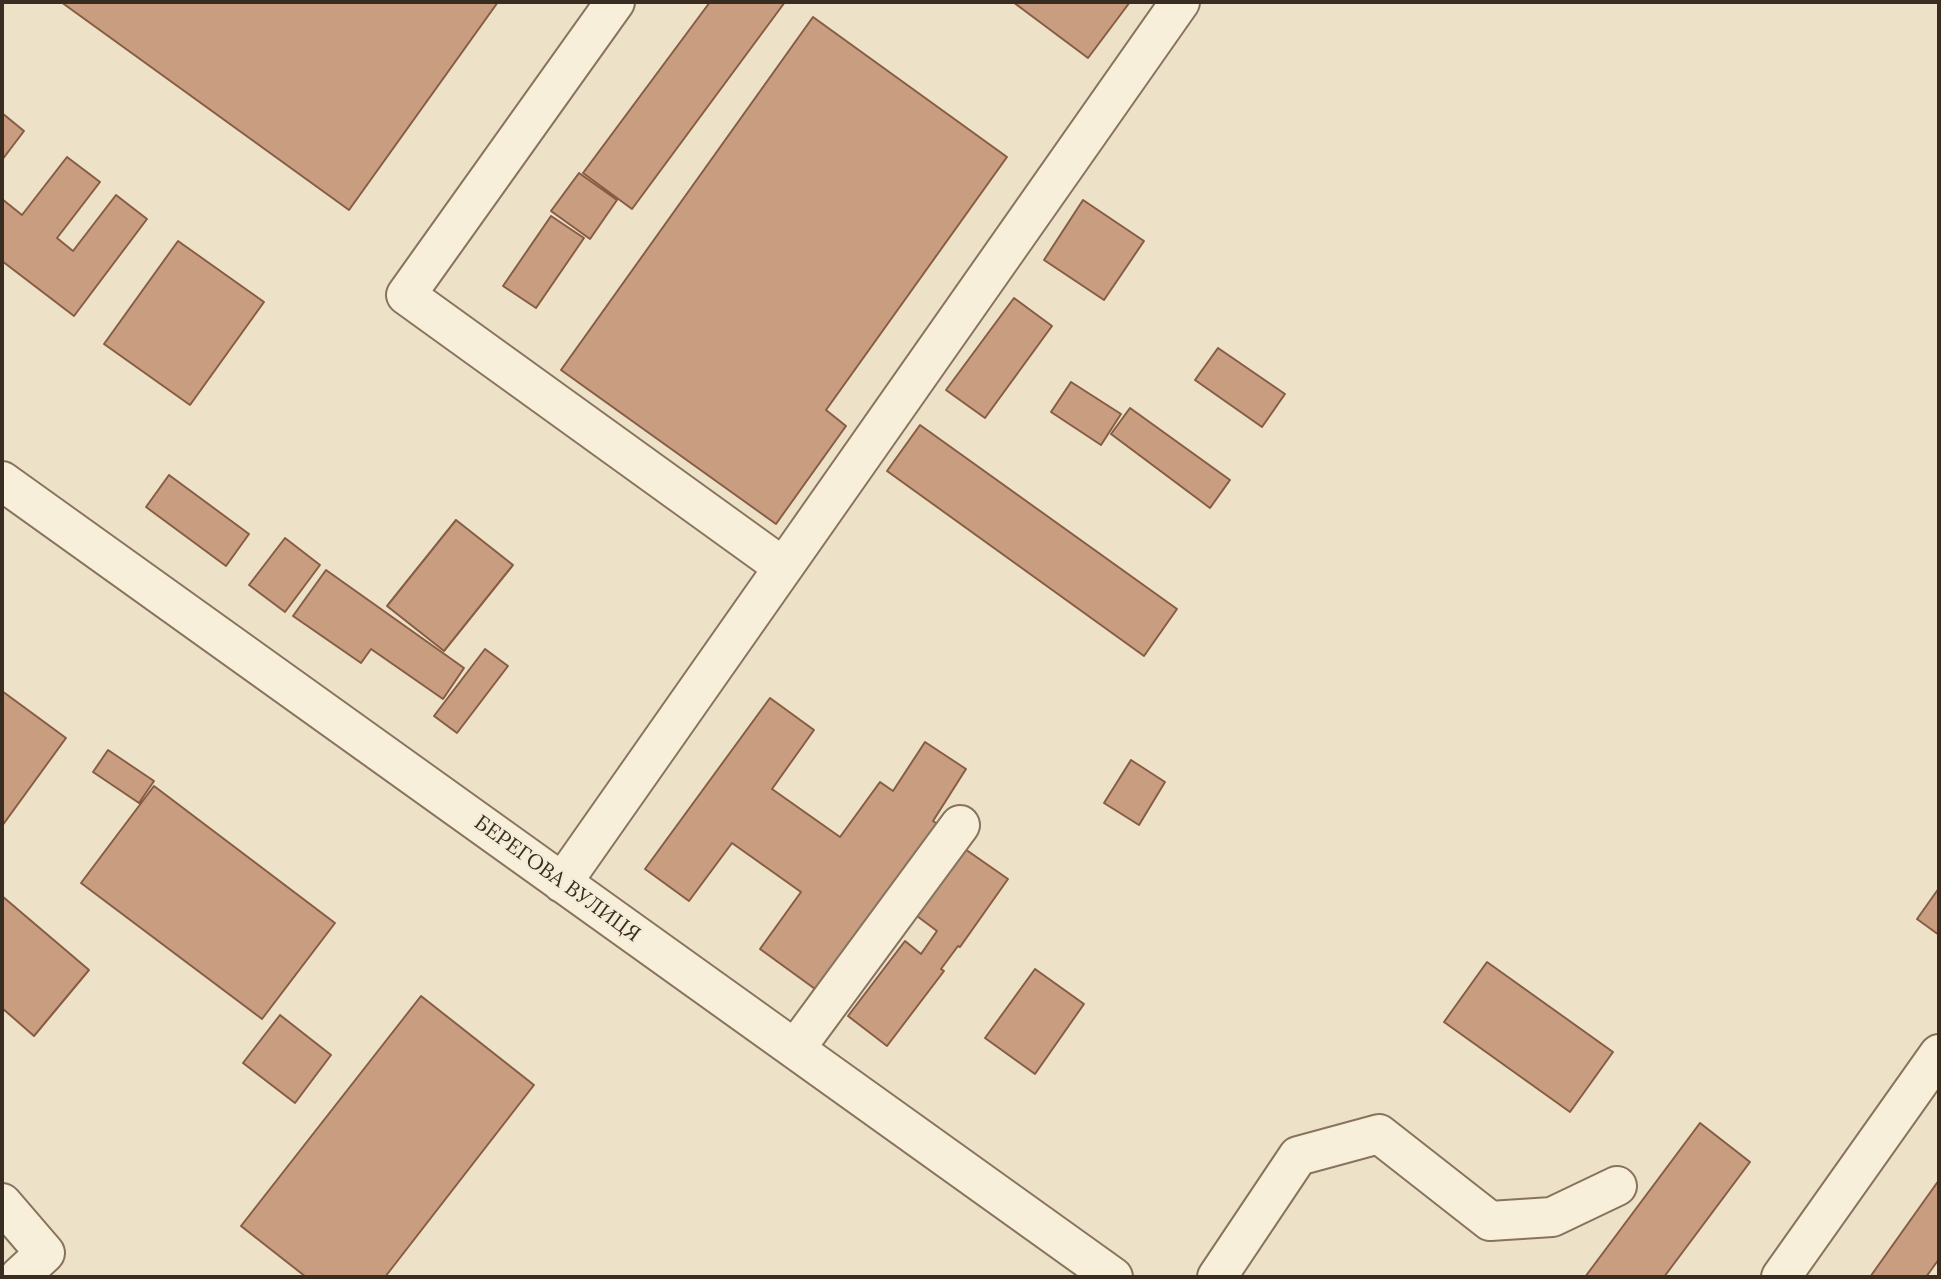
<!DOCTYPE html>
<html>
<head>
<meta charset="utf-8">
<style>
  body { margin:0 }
  #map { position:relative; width:1941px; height:1279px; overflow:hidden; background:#ede1c8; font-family:Lora,serif }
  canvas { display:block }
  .frame { position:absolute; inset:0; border:4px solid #392c20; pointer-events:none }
</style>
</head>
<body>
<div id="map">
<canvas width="1941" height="1279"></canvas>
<div class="frame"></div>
</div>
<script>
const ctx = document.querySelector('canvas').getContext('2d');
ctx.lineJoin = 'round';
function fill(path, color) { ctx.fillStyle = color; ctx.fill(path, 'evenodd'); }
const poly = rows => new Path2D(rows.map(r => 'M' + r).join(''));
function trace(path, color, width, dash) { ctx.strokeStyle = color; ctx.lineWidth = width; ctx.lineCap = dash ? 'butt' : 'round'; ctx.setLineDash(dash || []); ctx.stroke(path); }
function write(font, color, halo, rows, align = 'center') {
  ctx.font = font + ' Lora,serif'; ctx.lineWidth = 5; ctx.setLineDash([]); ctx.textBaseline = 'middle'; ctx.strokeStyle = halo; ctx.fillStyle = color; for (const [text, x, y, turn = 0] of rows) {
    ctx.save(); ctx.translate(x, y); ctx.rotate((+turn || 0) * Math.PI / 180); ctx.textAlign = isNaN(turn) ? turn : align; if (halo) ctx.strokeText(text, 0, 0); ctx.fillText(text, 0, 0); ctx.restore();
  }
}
const building = poly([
  [61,2,498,2,349,210,61,2],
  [710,2,785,2,632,209,583,173,710,2],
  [1013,2,1130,2,1088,58,1013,2],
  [813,17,1007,157,826,410,846,426,776,524,561,370,813,17],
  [2,113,24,131,2,160,2,113],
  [67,157,100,182,57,238,73,251,116,195,147,219,74,316,2,261,2,199,22,215,67,157],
  [579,173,617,200,590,239,551,211,579,173],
  [1083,200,1144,241,1104,300,1044,260,1083,200],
  [551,216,584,238,536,308,503,286,551,216],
  [178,241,264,302,190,405,104,344,178,241],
  [1014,298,1052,326,985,418,946,390,1014,298],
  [1218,348,1285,394,1262,427,1195,380,1218,348],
  [1071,382,1121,414,1101,445,1051,412,1071,382],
  [1130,408,1230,480,1210,508,1111,434,1130,408],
  [920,425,1177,609,1144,656,887,471,920,425],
  [169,475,249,534,226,566,146,507,169,475],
  [456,520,513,565,444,651,387,606,456,520],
  [285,538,320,565,285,612,249,585,285,538],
  [326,570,464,668,443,699,371,649,361,663,293,616,326,570],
  [485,649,508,666,457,733,434,716,485,649],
  [2,691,66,738,2,826,2,691],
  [770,698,814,730,772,789,840,837,880,782,893,791,925,742,966,769,933,821,942,827,822,994,760,949,801,892,732,843,689,901,645,869,770,698],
  [108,750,154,781,139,803,93,772,108,750],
  [1131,760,1165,782,1139,825,1104,803,1131,760],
  [154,786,335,923,262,1019,81,883,154,786],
  [965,849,1008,879,960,947,958,946,941,969,944,971,887,1046,848,1016,905,941,921,954,937,931,917,916,965,849],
  [1939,888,1939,935,1917,919,1939,888],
  [2,896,89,970,34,1036,2,1008,2,896],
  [1487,962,1613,1052,1570,1112,1444,1022,1487,962],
  [1035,969,1084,1004,1035,1074,985,1038,1035,969],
  [421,996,534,1085,385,1277,306,1277,241,1226,421,996],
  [280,1015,331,1055,295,1103,243,1063,280,1015],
  [1700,1123,1750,1162,1664,1277,1585,1277,1700,1123],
  [1939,1180,1939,1259,1926,1277,1870,1277,1939,1180]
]);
fill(building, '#c99d7f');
trace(building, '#865d44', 2);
const minor = poly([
  [615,2,406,295,783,567],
  [2,481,1113,1277],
  [562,883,1180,2],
  [795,1049,960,825],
  [2,1203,45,1253,19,1277],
  [1217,1277,1298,1156,1379,1134,1490,1221,1552,1217,1617,1186],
  [1781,1277,1939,1054]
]);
trace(minor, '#88735d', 42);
trace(minor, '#f8efdb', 38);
write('21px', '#392c20', '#f5ecd7', [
  ["БЕРЕГОВА ВУЛИЦЯ",557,879,36]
]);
</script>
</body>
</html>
